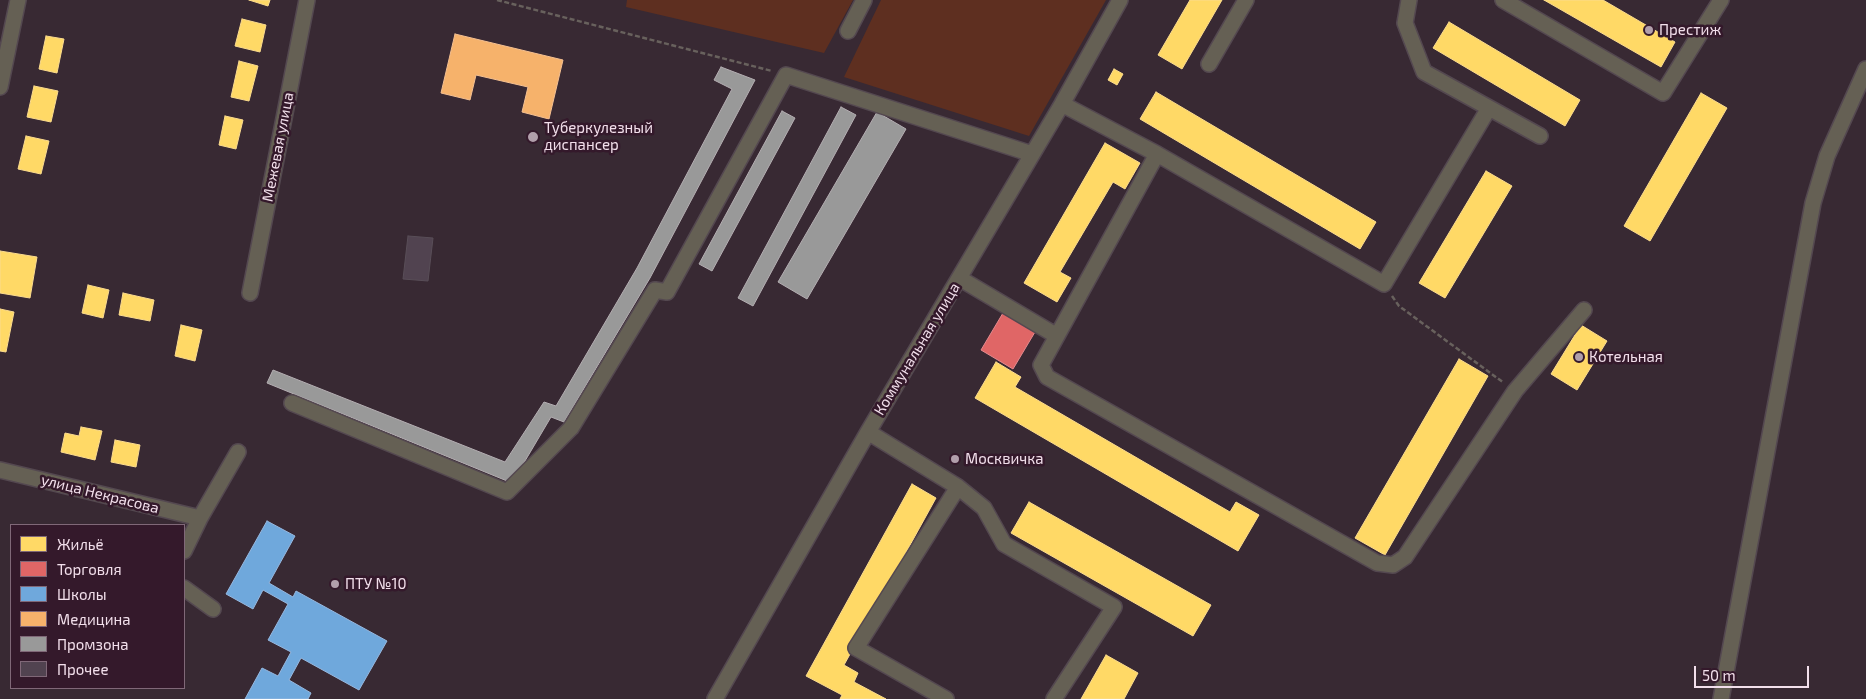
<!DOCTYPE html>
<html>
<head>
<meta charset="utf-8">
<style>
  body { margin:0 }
  #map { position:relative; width:1866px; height:699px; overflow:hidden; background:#382933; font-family:"Exo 2",sans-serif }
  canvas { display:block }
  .legend { position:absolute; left:10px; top:524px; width:175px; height:165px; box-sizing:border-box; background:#34192b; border:1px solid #806878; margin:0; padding:6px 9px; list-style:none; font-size:15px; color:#f2dfeb }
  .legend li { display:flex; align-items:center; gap:10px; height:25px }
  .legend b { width:25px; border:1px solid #806878 }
  .scale { position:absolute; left:1694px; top:666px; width:115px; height:22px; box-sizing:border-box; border:2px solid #f2dfeb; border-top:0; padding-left:6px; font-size:15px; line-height:18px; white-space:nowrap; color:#f2dfeb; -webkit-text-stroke:4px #34192b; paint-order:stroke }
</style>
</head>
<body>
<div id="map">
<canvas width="1866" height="699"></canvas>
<ul class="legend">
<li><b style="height:14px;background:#ffd966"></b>Жильё</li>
<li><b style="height:14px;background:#e06666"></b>Торговля</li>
<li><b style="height:14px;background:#6fa8dc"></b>Школы</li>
<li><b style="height:14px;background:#f6b26b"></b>Медицина</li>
<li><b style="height:14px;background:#999"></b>Промзона</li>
<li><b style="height:14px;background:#514350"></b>Прочее</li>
</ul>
<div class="scale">50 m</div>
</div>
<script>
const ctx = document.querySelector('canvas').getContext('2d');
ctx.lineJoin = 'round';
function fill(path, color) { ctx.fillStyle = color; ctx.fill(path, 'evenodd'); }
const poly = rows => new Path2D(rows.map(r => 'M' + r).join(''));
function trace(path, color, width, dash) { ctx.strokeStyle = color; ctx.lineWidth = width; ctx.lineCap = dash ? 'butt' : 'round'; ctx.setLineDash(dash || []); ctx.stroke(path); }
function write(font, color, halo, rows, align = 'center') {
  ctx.font = font + ' "Exo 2",sans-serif'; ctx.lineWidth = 5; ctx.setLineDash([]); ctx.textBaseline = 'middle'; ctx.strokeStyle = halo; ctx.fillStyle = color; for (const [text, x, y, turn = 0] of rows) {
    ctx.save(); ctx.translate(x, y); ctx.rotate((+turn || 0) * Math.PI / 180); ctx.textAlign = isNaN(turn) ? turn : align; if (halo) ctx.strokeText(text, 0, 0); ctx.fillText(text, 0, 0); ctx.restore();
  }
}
fill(poly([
  [627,0,853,0,824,53,626,7],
  [881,0,1106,0,1029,136,844,77]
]), '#5e2f20');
const homes = poly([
  [249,0,270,0,268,6,249,0],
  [1190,0,1222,0,1182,69,1158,55,1190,0],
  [1544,0,1603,0,1675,42,1661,67,1544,0],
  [242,19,266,25,260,52,235,46,242,19],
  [1449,22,1580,100,1565,126,1433,48,1449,22],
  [46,36,64,39,57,73,39,69,46,36],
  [239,61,258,66,249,101,231,97,239,61],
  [1114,69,1123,74,1117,85,1108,80,1114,69],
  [34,86,58,91,51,122,27,117,34,86],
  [1156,92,1376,222,1360,249,1140,119,1156,92],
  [1701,93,1727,108,1650,241,1624,226,1701,93],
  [225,116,243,120,236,149,219,145,225,116],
  [26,136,49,141,41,174,18,169,26,136],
  [1105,143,1140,163,1125,189,1113,182,1060,272,1071,278,1057,302,1024,283,1105,143],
  [1486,171,1512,186,1445,298,1419,283,1486,171],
  [0,251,37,257,30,298,0,293,0,251],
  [88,285,109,290,103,318,82,313,88,285],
  [123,293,154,300,150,321,119,315,123,293],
  [0,309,14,312,6,352,0,351,0,309],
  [181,325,202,330,195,361,175,356,181,325],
  [1581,325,1607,341,1577,390,1551,374,1581,325],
  [1459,359,1488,376,1385,555,1355,538,1459,359],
  [996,362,1021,377,1015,387,1230,512,1236,502,1259,515,1238,551,975,398,996,362],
  [81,427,102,431,95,460,61,452,65,433,79,436,81,427],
  [115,440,140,445,136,467,111,462,115,440],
  [912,484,936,498,844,665,858,673,854,682,886,699,840,699,842,695,806,676,912,484],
  [1029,502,1211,605,1193,636,1011,533,1029,502],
  [1106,655,1138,673,1124,699,1081,699,1106,655]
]);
fill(homes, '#ffd966');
trace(homes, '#fbdb8e', 1);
const shops = poly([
  [1003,313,1035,332,1013,369,981,350,1003,313]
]);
fill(shops, '#e06666');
trace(shops, '#e58a8e', 1);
const schools = poly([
  [267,521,295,536,269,583,293,597,296,591,387,641,359,690,301,658,289,680,311,693,308,699,245,699,262,668,278,676,291,652,268,640,288,604,263,590,253,609,226,594,267,521]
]);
fill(schools, '#6fa8dc');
trace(schools, '#96b8e0', 1);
const health = poly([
  [455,34,563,60,549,119,522,112,528,87,476,75,470,100,441,93,455,34]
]);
fill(health, '#f6b26b');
trace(health, '#f5c091', 1);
const industry = poly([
  [721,67,755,80,650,278,564,422,551,417,512,483,267,383,273,370,505,462,544,402,556,406,637,268,732,89,714,80,721,67],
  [841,107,856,115,753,306,738,298,841,107],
  [782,111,795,118,712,271,699,264,782,111],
  [877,112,906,129,807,299,778,282,877,112]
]);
fill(industry, '#999');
trace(industry, '#b4aeb2', 1);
const building = poly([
  [408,236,433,238,428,281,403,279,408,236]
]);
fill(building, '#514350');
trace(building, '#594e58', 1);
const minor = poly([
  [1409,0,1405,23,1424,72,1540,136],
  [1503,0,1663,93,1721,0],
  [848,31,864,0],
  [1209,64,1246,0],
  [0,87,18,0],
  [1062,104,1157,154,1384,284,1489,108],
  [1157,154,1041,365,1047,377,1377,563,1393,565,1405,557,1515,391,1584,310],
  [959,278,1057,336],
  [250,293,307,0],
  [292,403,507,492,571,428,655,290,667,292,786,75,1032,154],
  [868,432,958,487,984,508,1004,544,1114,607,1054,699],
  [0,470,200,518],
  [184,551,200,518,238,452],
  [184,588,213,609],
  [715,699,868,432,1062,104,1120,0],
  [946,699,856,648,958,487],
  [1721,699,1813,203,1827,156,1866,69]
]);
trace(minor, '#544850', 18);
trace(poly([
  [497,0,772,71],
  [1392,296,1399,306,1504,383]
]), '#68615d', 2.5, [5, 2.5]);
trace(minor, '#656054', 15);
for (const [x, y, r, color] of [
  [1649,30,5,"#b19fab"],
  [533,137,6,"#b19fab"],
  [1579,357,5,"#b19fab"],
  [955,459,5,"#b19fab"],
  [335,584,5,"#b19fab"]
]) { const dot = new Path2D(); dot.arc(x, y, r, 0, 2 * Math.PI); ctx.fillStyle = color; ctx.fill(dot); trace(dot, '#34192b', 2); }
write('15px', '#f2dfeb', '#34192b', [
  ["Престиж",1659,30],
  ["Туберкулезный",544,128],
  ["диспансер",544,145],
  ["Котельная",1589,357],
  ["Москвичка",965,459],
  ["ПТУ №10",345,584]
], 'left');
write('15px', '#f2dfeb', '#34192b', [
  ["Межевая улица",278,147,-79],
  ["Коммунальная улица",917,349,-59],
  ["улица Некрасова",100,494,14]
]);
</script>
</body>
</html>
